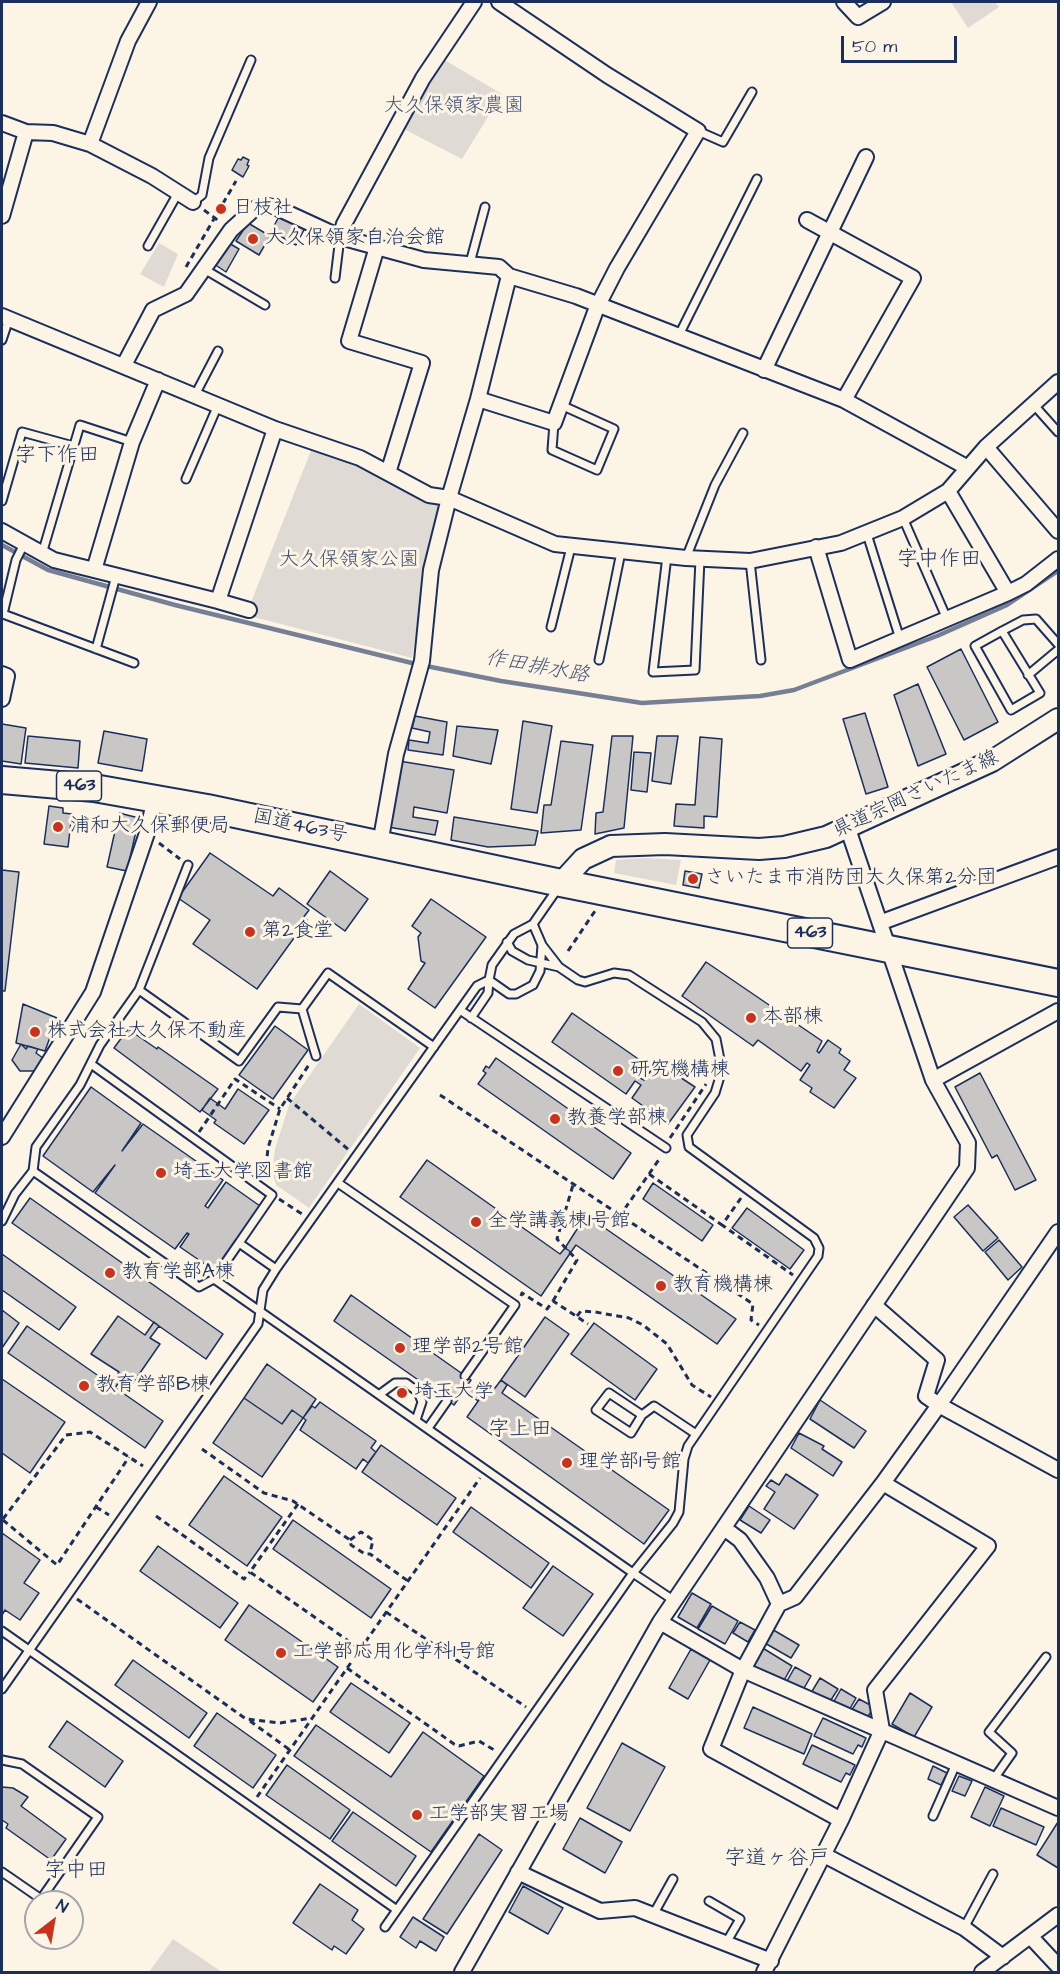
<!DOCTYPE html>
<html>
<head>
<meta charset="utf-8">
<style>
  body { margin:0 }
  #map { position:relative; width:1060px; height:1974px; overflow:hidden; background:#fcf5e5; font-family:"Architects Daughter",sans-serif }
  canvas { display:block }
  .frame { position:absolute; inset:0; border:3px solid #1b2f5e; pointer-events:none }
  .north { position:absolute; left:24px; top:1890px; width:60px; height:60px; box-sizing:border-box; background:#fcf5e5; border:2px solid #a2a6af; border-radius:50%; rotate:31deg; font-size:16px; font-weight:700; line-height:24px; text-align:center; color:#1b2f5e }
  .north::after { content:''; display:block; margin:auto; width:21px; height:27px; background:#c8321e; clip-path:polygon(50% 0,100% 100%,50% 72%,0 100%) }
  .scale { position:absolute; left:841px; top:36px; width:116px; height:27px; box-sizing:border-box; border:3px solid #1b2f5e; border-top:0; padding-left:8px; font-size:18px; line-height:21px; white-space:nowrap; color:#1b2f5e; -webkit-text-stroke:4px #fcf5e5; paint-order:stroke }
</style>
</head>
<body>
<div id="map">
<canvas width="1060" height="1974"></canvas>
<div class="frame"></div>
<div class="north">N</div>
<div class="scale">50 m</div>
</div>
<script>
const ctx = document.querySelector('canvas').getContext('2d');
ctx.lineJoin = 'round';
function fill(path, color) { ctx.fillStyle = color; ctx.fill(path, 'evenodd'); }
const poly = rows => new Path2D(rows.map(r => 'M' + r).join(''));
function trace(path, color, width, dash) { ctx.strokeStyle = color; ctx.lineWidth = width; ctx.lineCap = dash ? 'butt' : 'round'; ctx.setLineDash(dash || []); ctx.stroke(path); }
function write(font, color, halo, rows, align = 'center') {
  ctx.font = font + ' "Architects Daughter","Klee One",sans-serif'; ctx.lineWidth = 6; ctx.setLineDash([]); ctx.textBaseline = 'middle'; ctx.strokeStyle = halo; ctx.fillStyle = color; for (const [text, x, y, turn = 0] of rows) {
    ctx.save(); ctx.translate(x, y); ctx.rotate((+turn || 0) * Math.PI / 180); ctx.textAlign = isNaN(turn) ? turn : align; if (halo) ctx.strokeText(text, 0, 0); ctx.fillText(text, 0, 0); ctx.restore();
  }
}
fill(poly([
  [951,2,995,2,999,7,968,28],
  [443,59,502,94,462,159,402,128],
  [159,243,178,254,164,287,140,274],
  [312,448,359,465,426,500,441,504,425,568,412,658,246,615],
  [644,858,681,860,676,885,614,873,616,860],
  [359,1004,420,1048,309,1208,276,1185,272,1172,275,1149,289,1105],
  [173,1939,222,1972,149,1972]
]), '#dfdbd4');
trace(poly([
  [2,545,48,570,175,605,416,664,501,681,642,703,760,696,794,690,937,636,1007,605,1058,571]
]), '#767f94', 4.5);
const building = poly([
  [243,157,249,160,247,165,249,166,243,177,232,170,238,159,241,160,243,157],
  [280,215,305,228,296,245,271,231,280,215],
  [248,223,270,236,259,255,236,241,248,223],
  [227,242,239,249,226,272,214,264,227,242],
  [961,649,998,722,964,740,927,667,961,649],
  [918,684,946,754,918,766,894,695,918,684],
  [865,713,888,787,866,794,843,719,865,713],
  [415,716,447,722,443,755,408,750,409,740,428,743,430,732,412,728,415,716],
  [523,721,552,726,537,813,511,809,523,721],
  [2,724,26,728,21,764,2,761,2,724],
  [457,726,498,730,491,764,453,756,457,726],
  [104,731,147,739,142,771,98,763,104,731],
  [28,736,80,741,78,768,25,763,28,736],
  [612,736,633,736,624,828,595,834,596,813,603,812,612,736],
  [657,736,678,736,671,784,652,781,657,736],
  [700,737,722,739,717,817,704,816,704,828,674,826,676,804,695,805,700,737],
  [561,741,593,745,581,830,541,833,544,805,551,805,561,741],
  [634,752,651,753,647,792,631,790,634,752],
  [399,761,454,770,447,813,414,807,413,817,438,821,435,835,388,827,399,761],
  [49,806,63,808,63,813,72,814,68,847,44,844,49,806],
  [119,813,139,818,127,871,107,867,119,813],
  [454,817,538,831,535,845,488,847,451,840,454,817],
  [210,853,273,896,279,888,309,910,303,918,307,920,257,989,193,944,210,920,178,898,210,853],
  [2,870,19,872,5,991,2,991,2,870],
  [330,871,368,899,345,931,307,904,330,871],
  [685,871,702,874,699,888,683,885,685,871],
  [431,899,486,937,435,1008,408,989,425,963,421,961,418,937,421,933,412,926,431,899],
  [706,962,822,1041,817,1051,819,1053,828,1040,841,1049,839,1053,850,1061,844,1070,856,1078,834,1108,810,1092,812,1088,800,1080,810,1065,807,1063,801,1071,758,1040,753,1046,682,996,706,962],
  [23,1004,57,1018,45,1051,16,1043,23,1004],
  [572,1013,647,1065,638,1077,644,1080,657,1062,695,1087,668,1124,632,1098,641,1085,635,1081,626,1094,552,1042,572,1013],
  [275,1026,308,1050,273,1099,239,1075,275,1026],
  [128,1029,157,1049,158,1047,218,1089,200,1112,114,1048,128,1029],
  [21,1044,26,1049,28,1046,38,1049,36,1053,43,1058,35,1071,20,1071,12,1060,21,1044],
  [496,1058,631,1153,613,1179,478,1084,486,1073,483,1071,486,1066,489,1068,496,1058],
  [980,1073,1036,1180,1015,1190,997,1155,992,1158,955,1087,980,1073],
  [91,1087,141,1123,122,1151,143,1124,223,1180,205,1206,208,1208,226,1182,260,1206,215,1271,180,1247,189,1234,187,1233,175,1249,95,1193,115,1165,93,1192,43,1156,91,1087],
  [238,1089,269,1110,244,1144,214,1123,216,1120,202,1110,210,1098,225,1109,238,1089],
  [427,1160,560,1254,565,1248,571,1252,541,1296,400,1197,427,1160],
  [653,1183,713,1225,702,1241,643,1199,653,1183],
  [30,1198,223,1334,206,1359,12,1223,30,1198],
  [968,1205,998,1238,983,1251,954,1217,968,1205],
  [747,1208,804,1250,790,1269,732,1228,747,1208],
  [586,1215,736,1319,717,1344,576,1245,571,1252,565,1248,586,1215],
  [999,1240,1022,1267,1008,1280,985,1252,999,1240],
  [2,1254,76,1307,59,1330,2,1290,2,1254],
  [351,1295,471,1380,467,1386,482,1396,478,1401,464,1391,454,1405,334,1321,351,1295],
  [2,1310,19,1323,2,1348,2,1310],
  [118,1316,145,1335,154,1322,159,1326,150,1338,160,1344,133,1383,123,1376,115,1388,110,1384,119,1372,91,1354,118,1316],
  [545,1317,569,1334,525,1397,501,1380,545,1317],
  [594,1323,657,1369,635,1400,571,1354,594,1323],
  [27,1326,163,1421,145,1448,8,1353,27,1326],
  [267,1364,316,1399,303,1418,292,1410,282,1424,244,1398,267,1364],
  [2,1379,65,1422,30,1473,2,1453,2,1379],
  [501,1380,507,1385,502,1393,669,1510,644,1544,467,1417,490,1384,495,1388,501,1380],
  [244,1398,282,1424,292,1410,303,1418,262,1477,213,1443,244,1398],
  [820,1400,866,1431,854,1448,810,1419,820,1400],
  [320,1402,376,1441,371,1448,376,1452,368,1463,363,1459,356,1469,300,1430,306,1420,303,1418,312,1406,315,1408,320,1402],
  [799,1433,824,1446,822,1449,842,1462,833,1476,791,1448,799,1433],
  [381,1445,456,1498,437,1525,362,1472,381,1445],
  [786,1474,818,1495,794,1529,764,1509,775,1492,766,1486,771,1480,779,1485,786,1474],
  [224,1476,282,1517,247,1566,189,1525,224,1476],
  [749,1506,770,1520,761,1533,740,1520,749,1506],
  [471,1507,549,1563,531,1588,453,1532,471,1507],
  [293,1520,391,1589,371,1618,273,1549,293,1520],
  [2,1533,40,1560,24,1583,39,1593,20,1620,5,1610,2,1615,2,1533],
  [158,1546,238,1603,220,1628,140,1571,158,1546],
  [553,1566,593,1594,563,1636,523,1608,553,1566],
  [692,1593,711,1604,697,1628,678,1617,692,1593],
  [249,1605,338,1667,313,1702,225,1640,249,1605],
  [712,1606,738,1621,725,1644,698,1629,712,1606],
  [740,1622,755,1630,748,1642,733,1633,740,1622],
  [770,1628,799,1645,791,1658,763,1642,770,1628],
  [761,1647,792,1666,782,1684,751,1665,761,1647],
  [691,1649,710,1660,688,1699,669,1688,691,1649],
  [133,1660,207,1713,189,1738,115,1685,133,1660],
  [795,1667,811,1676,803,1690,787,1681,795,1667],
  [820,1678,838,1689,829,1703,811,1693,820,1678],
  [351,1683,410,1723,389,1753,330,1712,351,1683],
  [841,1689,856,1698,848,1712,833,1703,841,1689],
  [910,1693,932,1707,914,1737,892,1724,910,1693],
  [859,1699,874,1707,866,1720,851,1711,859,1699],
  [753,1707,812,1734,804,1754,744,1728,753,1707],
  [217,1713,276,1755,253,1788,194,1746,217,1713],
  [823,1718,866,1738,862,1747,858,1745,853,1754,814,1736,823,1718],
  [67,1721,123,1761,105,1787,49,1747,67,1721],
  [316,1725,391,1777,423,1732,484,1776,431,1852,294,1756,316,1725],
  [622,1743,665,1767,630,1831,587,1808,622,1743],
  [812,1745,855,1765,850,1775,846,1773,841,1782,803,1764,812,1745],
  [287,1765,350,1810,330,1839,266,1795,287,1765],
  [933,1766,947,1773,941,1785,928,1779,933,1766],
  [959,1776,972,1781,965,1796,952,1791,959,1776],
  [2,1787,13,1788,28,1797,21,1806,66,1839,51,1860,6,1828,8,1824,2,1820,2,1787],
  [985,1787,1004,1796,990,1826,971,1817,985,1787],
  [1001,1808,1044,1827,1036,1845,993,1826,1001,1808],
  [353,1812,416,1856,396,1886,332,1841,353,1812],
  [580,1818,622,1842,605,1873,563,1849,580,1818],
  [1058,1822,1058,1868,1037,1855,1058,1822],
  [479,1834,502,1850,447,1934,423,1919,479,1834],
  [320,1884,358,1910,352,1920,364,1929,346,1954,334,1946,332,1950,293,1923,320,1884],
  [523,1886,563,1908,548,1934,509,1912,523,1886],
  [413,1917,444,1937,436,1951,420,1941,416,1948,400,1937,413,1917]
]);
fill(building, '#c8c7c6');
trace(building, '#1b2f5e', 1.5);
const lane = poly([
  [698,131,723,142,752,92],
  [193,202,202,195,209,158,251,60],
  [148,246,178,193],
  [470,263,485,207],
  [204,269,265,305],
  [335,278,340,237],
  [678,337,757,179],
  [2,340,9,319],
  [195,395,218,351],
  [1033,404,1058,432],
  [554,423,552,450,597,470,614,429,561,405],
  [186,479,218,405],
  [2,501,22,432,73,446],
  [903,518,947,619],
  [867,534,900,639],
  [24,544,16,560,3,614,134,663],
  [42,554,80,425,132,442],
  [667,556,653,672,695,670,700,559],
  [686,558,715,485,743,433],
  [750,561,761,660],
  [551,627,571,547],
  [1002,631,1040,693,1011,710,975,646,1002,631,1023,620,1036,619,1058,644],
  [96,649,116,576],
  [599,660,621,552],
  [1028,675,1058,650],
  [188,865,139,990,239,1061,278,1007,302,1009,316,1056],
  [533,924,542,945,540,971,533,985,516,994,509,994,489,980,492,965,514,934,533,924,558,888],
  [507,942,512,951,528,960,559,967],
  [302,1009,328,973,434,1047],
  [460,1010,666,1148],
  [471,1018,488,993,489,980],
  [91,1064,272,1195,239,1243],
  [33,1171,199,1287,214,1279,633,1573,673,1523,679,1512,684,1459,688,1446,818,1256,819,1248,814,1238,689,1147,687,1135,715,1093,722,1070,716,1039,702,1022,629,975,614,973,585,982,578,980,559,967,542,945],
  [338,1183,515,1305,465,1376],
  [2,1221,15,1194,33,1171,36,1147,80,1085,100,1045,139,990],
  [214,1279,239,1243,276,1269],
  [380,1394,395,1383,406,1383,418,1392,422,1402,416,1420],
  [642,1415,609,1393,596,1410,631,1433,642,1415,654,1406,696,1434],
  [428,1428,447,1401],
  [2,1631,397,1910],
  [2,1689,258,1324,263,1290,276,1269,477,986,489,980],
  [2,1760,22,1764,98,1817,41,1899,2,1872],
  [993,1780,1012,1753,989,1732,1046,1657],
  [933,1816,956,1764],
  [709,1901,740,1919,726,1943],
  [653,1915,673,1879],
  [385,1927,633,1573,673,1600],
  [964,1928,993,1874]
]);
const street = poly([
  [844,2,858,17,883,2],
  [2,123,26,132,53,133,90,144,152,176,193,202],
  [90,144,128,41,149,2],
  [2,216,26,132],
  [807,220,913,278,844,400],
  [340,237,344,224,423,78,474,2],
  [377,247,349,341,422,363,388,473],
  [2,316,275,429,360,458,429,495,449,498,478,399,509,276,576,296,844,400,968,468],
  [124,365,153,310,186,294,231,230,254,209,268,206,277,208,340,237,424,260,499,267,509,276],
  [764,370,866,157],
  [478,399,554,423,597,307,617,268,698,131,607,75,499,2],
  [986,447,1058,531],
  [948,491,1008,593],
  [2,531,54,560,218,601,275,429],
  [816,547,850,660,1008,593,1026,584,1058,559],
  [94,570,132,442,158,380],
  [218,601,249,610],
  [2,674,7,676,2,699],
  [380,844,396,754,422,661,431,570,449,498,555,544,686,558,750,561,841,543,903,518,948,491,986,447,1058,382],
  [882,922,1058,857],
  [933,1080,1058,1011],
  [2,1137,93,992,147,833,155,798],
  [1058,1232,939,1405,1058,1470],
  [874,1305,937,1360,926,1396,939,1405,883,1483],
  [883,1483,988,1546,875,1690,882,1730,841,1820,711,1749,743,1670,779,1604,795,1597,883,1483],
  [724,1528,740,1540,767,1578,779,1604],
  [660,1622,743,1670,1058,1808],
  [824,1855,964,1928,1003,1957],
  [518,1872,600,1911,635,1908,771,1961],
  [1030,1936,1058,1966],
  [462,1972,660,1622,967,1168,968,1143,933,1080,848,829],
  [764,1972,841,1820],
  [982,1972,1058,1915]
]);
const secondary = poly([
  [561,883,583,859,611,846,665,844,759,849,784,847,826,837,992,761,1058,719]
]);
const highway = poly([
  [2,780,94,788,207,808,561,883,1058,983]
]);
trace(lane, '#1b2f5e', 11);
trace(street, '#1b2f5e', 18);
trace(secondary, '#1b2f5e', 24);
trace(highway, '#1b2f5e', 30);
trace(poly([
  [204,210,220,222],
  [186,267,236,181],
  [159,843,180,859],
  [568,951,595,911],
  [707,1078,707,1065,711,1063],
  [440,1095,753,1304,751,1320,759,1325],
  [287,1098,349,1150],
  [199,1132,235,1079,280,1109],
  [670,1138,706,1084],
  [649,1174,660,1158],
  [265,1177,268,1148,280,1109,310,1063],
  [741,1198,722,1225,793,1275],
  [279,1199,302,1214],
  [619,1217,649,1174,722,1225],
  [521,1296,522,1293,547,1309,553,1301,588,1324],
  [553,1301,577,1260,557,1239,573,1185],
  [577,1316,581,1311,595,1312,629,1318,643,1325,667,1344,692,1385,711,1397],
  [202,1449,264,1493,293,1501,350,1540,351,1545,365,1554,370,1554,408,1581],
  [298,1504,250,1572,360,1649],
  [96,1507,109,1515],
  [156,1516,244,1579,250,1572],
  [3,1519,66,1435,90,1432,143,1466],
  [3,1520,57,1565,129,1457],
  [350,1540,361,1532,373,1540,370,1553],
  [77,1599,246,1719,280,1723,311,1718],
  [386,1612,526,1707],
  [347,1668,454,1744,459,1746,479,1741,496,1751],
  [250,1721,290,1750],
  [257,1797,480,1478]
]), '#1b2f5e', 3, [6, 4.5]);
trace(lane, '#fcf5e5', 7);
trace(street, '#fcf5e5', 14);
trace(secondary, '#fcf5e5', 20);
trace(highway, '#fcf5e5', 26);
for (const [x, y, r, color] of [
  [221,209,6,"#c8321e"],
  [253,239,6,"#c8321e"],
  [58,827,6,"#c8321e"],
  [693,879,6,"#c8321e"],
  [250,932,6,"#c8321e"],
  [751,1018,6,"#c8321e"],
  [35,1032,6,"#c8321e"],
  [618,1071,6,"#c8321e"],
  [555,1119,6,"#c8321e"],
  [161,1173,6,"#c8321e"],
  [476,1222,6,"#c8321e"],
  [110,1273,6,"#c8321e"],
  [661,1286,6,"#c8321e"],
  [400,1348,6,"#c8321e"],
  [84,1386,6,"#c8321e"],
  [402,1393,6,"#c8321e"],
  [567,1463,6,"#c8321e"],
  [281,1653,6,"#c8321e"],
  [417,1815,6,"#c8321e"]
]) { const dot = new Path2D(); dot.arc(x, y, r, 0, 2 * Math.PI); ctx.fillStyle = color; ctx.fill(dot); trace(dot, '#fcf5e5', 2); }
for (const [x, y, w] of [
  [79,786,45],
  [810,933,45]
]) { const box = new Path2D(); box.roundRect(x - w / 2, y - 15, w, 30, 4.5); ctx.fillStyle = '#fcf5e5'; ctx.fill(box); trace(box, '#1b2f5e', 1.5); }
write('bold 18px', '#1b2f5e', null, [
  ["463",79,786],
  ["463",810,933]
]);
write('20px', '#425176', '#fcf5e5', [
  ["大久保領家農園",454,107],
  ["大久保領家公園",349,561]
]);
write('20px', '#1b2f5e', '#fcf5e5', [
  ["日枝社",233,209],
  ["大久保領家自治会館",265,239],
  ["浦和大久保郵便局",70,827],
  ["さいたま市消防団大久保第2分団",705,879],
  ["第2食堂",262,932],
  ["本部棟",763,1018],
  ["株式会社大久保不動産",47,1032],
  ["研究機構棟",630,1071],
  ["教養学部棟",567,1119],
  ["埼玉大学図書館",173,1173],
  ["全学講義棟1号館",488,1222],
  ["教育学部A棟",122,1273],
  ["教育機構棟",673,1286],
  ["理学部2号館",412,1348],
  ["教育学部B棟",96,1386],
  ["埼玉大学",414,1393],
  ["理学部1号館",579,1463],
  ["工学部応用化学科1号館",293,1653],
  ["工学部実習工場",429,1815]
], 'left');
write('20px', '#1b2f5e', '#fcf5e5', [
  ["県道宗岡さいたま線",916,795,-25],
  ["国道463号",300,827,12]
]);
write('21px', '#1b2f5e', '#fcf5e5', [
  ["字下作田",57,457],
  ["字中作田",939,561],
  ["字上田",520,1431],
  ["字道ヶ谷戸",777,1860],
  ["字中田",76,1872]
]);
write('italic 21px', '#485779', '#fcf5e5', [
  ["作田排水路",537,668,10]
]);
</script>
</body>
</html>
